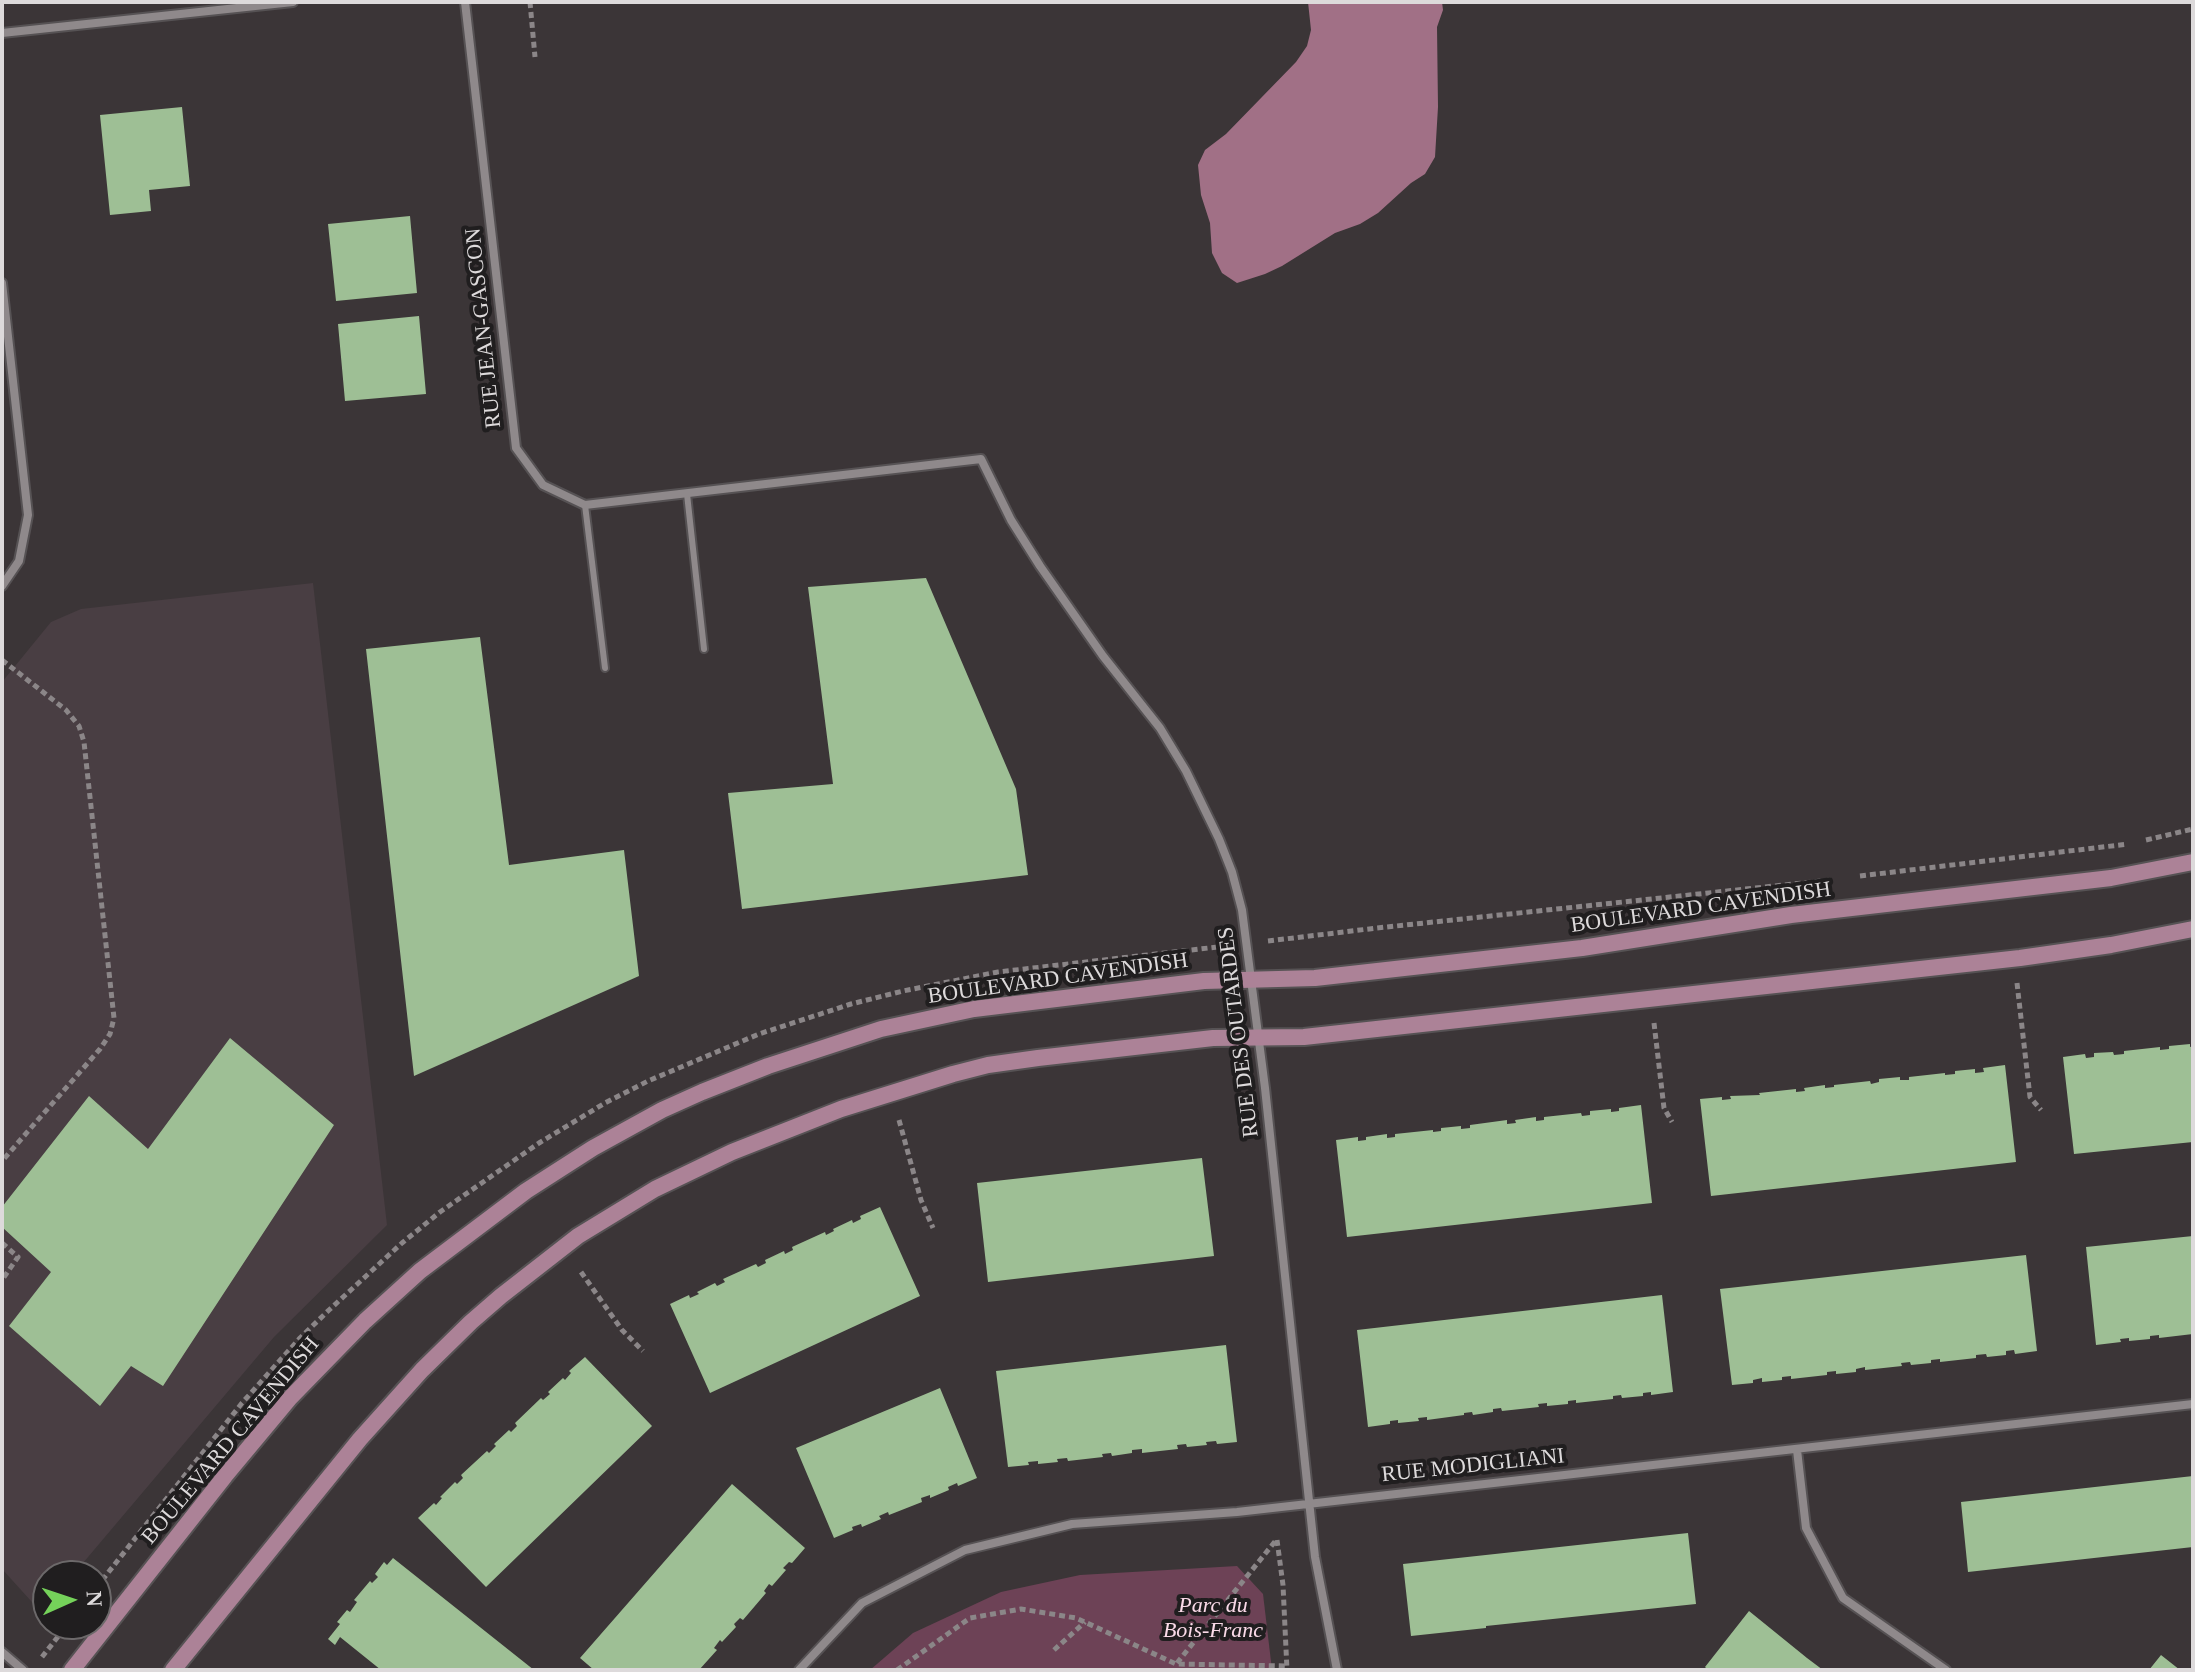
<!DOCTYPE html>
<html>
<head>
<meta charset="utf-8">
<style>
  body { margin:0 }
  #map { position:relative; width:2195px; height:1672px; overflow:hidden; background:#3b3537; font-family:"Times New Roman",serif }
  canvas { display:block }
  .frame { position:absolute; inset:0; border:4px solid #dddadb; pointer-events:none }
  .north { position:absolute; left:32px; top:1560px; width:80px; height:80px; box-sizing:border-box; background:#201e1f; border:2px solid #6c696a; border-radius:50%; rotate:87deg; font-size:22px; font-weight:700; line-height:32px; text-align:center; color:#dddadb }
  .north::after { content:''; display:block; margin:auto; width:28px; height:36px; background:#75d25a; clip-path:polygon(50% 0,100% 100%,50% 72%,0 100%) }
</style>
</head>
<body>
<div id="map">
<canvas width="2195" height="1672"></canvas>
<div class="frame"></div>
<div class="north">N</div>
</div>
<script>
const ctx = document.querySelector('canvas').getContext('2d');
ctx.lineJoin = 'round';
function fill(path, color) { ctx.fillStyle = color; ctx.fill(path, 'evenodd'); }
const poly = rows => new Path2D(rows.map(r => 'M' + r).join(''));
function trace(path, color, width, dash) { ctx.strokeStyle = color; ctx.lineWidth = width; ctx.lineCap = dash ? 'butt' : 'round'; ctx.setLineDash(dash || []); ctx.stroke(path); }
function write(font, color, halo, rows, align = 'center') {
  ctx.font = font + ' "Times New Roman",serif'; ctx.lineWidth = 8; ctx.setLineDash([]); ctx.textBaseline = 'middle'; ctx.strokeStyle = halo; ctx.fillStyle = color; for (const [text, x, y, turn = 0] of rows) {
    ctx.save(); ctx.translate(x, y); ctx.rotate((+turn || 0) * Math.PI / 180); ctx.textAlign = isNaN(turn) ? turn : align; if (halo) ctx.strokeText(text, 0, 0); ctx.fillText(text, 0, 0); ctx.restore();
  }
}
fill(poly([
  [313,583,387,1225,274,1337,72,1576,48,1576,48,1604,41,1612,2,1569,2,682,51,622,81,609]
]), '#493e43');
fill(poly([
  [1237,1566,1263,1594,1272,1670,870,1670,913,1633,1001,1592,1080,1575]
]), '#6d4256');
fill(poly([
  [1308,2,1442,2,1443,10,1437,27,1438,107,1435,157,1425,174,1411,183,1378,213,1360,224,1335,233,1282,266,1265,274,1237,283,1222,273,1212,253,1210,223,1201,195,1198,165,1205,150,1226,134,1296,62,1307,46,1311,30]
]), '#a17086');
fill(poly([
  [182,107,190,186,149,190,151,211,110,215,100,115],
  [410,216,417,293,336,301,328,224],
  [419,316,426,394,345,401,338,324],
  [926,578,1016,789,1028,875,742,909,728,793,833,784,808,587],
  [480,637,509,865,624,850,639,976,414,1076,366,649],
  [230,1038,334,1125,163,1386,131,1366,100,1406,9,1326,51,1272,2,1227,2,1207,89,1096,148,1149],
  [2190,1044,2190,1047,2193,1046,2193,1142,2074,1154,2063,1057,2085,1054,2086,1058,2094,1057,2094,1053,2113,1052,2114,1055,2124,1054,2124,1051,2160,1047,2160,1050,2169,1049,2169,1046],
  [2005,1065,2016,1162,1711,1196,1700,1099,1722,1097,1722,1100,1731,1099,1730,1096,1760,1095,1759,1093,1796,1089,1796,1092,1805,1091,1804,1088,1825,1085,1825,1088,1834,1087,1834,1085,1870,1081,1871,1084,1879,1082,1879,1079,1900,1077,1900,1080,1909,1080,1909,1077,1945,1073,1945,1075,1955,1074,1955,1071,1975,1069,1975,1073,1984,1072,1983,1068],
  [1641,1105,1652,1203,1347,1237,1336,1140,1358,1137,1358,1141,1366,1140,1366,1137,1387,1134,1387,1138,1395,1137,1395,1134,1433,1130,1433,1132,1441,1131,1441,1128,1461,1126,1461,1129,1470,1128,1470,1125,1507,1120,1507,1124,1516,1123,1515,1120,1536,1117,1536,1121,1544,1120,1544,1117,1581,1113,1582,1116,1590,1115,1590,1111,1611,1109,1611,1112,1619,1111,1619,1108],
  [1202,1158,1214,1256,988,1282,977,1183],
  [880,1207,920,1296,710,1393,670,1304,689,1295,690,1298,699,1294,697,1292,715,1283,717,1286,725,1282,723,1279,756,1264,758,1267,766,1263,765,1260,784,1251,785,1254,793,1250,792,1247,825,1232,826,1235,834,1231,833,1229,852,1220,853,1223,861,1219,860,1216],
  [2193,1236,2193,1334,2159,1338,2159,1335,2150,1336,2150,1339,2129,1341,2129,1338,2120,1339,2121,1342,2096,1345,2086,1247],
  [2026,1255,2037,1351,2015,1354,2014,1350,2006,1351,2006,1355,1987,1357,1986,1354,1976,1355,1976,1358,1940,1362,1940,1359,1931,1360,1931,1363,1911,1365,1910,1362,1901,1363,1902,1366,1865,1370,1865,1367,1856,1369,1856,1372,1836,1374,1836,1371,1827,1372,1827,1375,1791,1379,1791,1376,1782,1377,1782,1380,1762,1382,1762,1378,1753,1380,1753,1383,1732,1385,1720,1289],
  [1662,1295,1673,1392,1651,1395,1651,1392,1643,1393,1643,1396,1622,1398,1621,1395,1613,1396,1613,1399,1576,1403,1576,1400,1568,1401,1568,1404,1547,1406,1547,1403,1538,1404,1539,1407,1502,1411,1501,1408,1493,1409,1493,1412,1473,1415,1472,1412,1464,1413,1464,1415,1427,1420,1427,1417,1418,1418,1419,1421,1398,1423,1398,1420,1390,1421,1390,1424,1368,1427,1357,1330],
  [1226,1345,1237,1442,1217,1444,1216,1441,1206,1442,1207,1445,1187,1447,1186,1444,1177,1445,1178,1449,1142,1453,1142,1449,1132,1450,1132,1453,1112,1456,1111,1453,1102,1454,1103,1457,1068,1461,1067,1458,1057,1459,1058,1462,1038,1464,1038,1461,1028,1462,1029,1465,1008,1467,996,1371],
  [585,1357,652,1426,486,1587,418,1518,434,1503,436,1505,442,1498,440,1497,455,1482,457,1484,463,1478,461,1475,487,1451,489,1453,496,1446,494,1444,509,1430,511,1432,517,1426,515,1423,541,1398,543,1400,550,1394,548,1392,563,1378,565,1380,571,1373,569,1371],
  [940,1388,977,1478,958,1486,957,1483,948,1487,949,1490,930,1498,930,1495,921,1498,922,1502,889,1515,888,1512,879,1516,881,1519,862,1527,861,1524,852,1527,853,1530,834,1538,796,1448],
  [2193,1476,2193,1547,1968,1572,1961,1502],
  [732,1484,805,1548,792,1563,789,1562,783,1568,786,1570,772,1586,769,1584,764,1591,766,1593,743,1620,740,1618,734,1624,736,1627,722,1642,720,1640,714,1648,717,1650,699,1670,594,1670,580,1658],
  [1688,1533,1696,1604,1486,1626,1486,1628,1411,1636,1403,1564],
  [393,1558,534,1670,381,1670,340,1637,335,1645,328,1639,340,1624,337,1622,347,1610,350,1612,357,1602,354,1600,370,1581,372,1583,378,1577,375,1574,384,1562,387,1565],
  [1749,1611,1807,1658,1823,1670,1708,1670,1705,1667],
  [2161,1655,2180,1670,2149,1670]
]), '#9ebf95');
const service = poly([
  [687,494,704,649],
  [585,505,605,668]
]);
const minor = poly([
  [465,2,516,448,543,485,585,505,981,459,1011,520,1040,566,1103,656,1160,728,1186,771,1219,839,1232,872,1242,910,1265,1088,1315,1557,1337,1670],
  [2,33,293,2],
  [2,283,28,515,19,561,2,586],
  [1797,1450,1806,1528,1843,1598,1946,1670],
  [2,1652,23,1670],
  [799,1670,862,1603,965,1550,1072,1524,1237,1512,2193,1404]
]);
const secondary = poly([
  [72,1670,225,1476,290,1398,365,1321,420,1271,526,1191,593,1148,662,1110,702,1092,768,1066,881,1029,974,1009,1204,981,1315,978,1582,948,1791,915,2111,878,2193,862],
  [173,1670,360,1439,422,1370,471,1322,501,1296,578,1236,655,1189,732,1152,841,1109,953,1074,988,1065,1038,1058,1213,1038,1304,1037,2020,958,2111,945,2193,929]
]);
trace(service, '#565254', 10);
trace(minor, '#565254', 12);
trace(secondary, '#565254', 20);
trace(poly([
  [530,2,535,57],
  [2,660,66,710,79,726,84,742,114,1018,110,1034,100,1049,2,1161],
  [2146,840,2193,829],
  [1860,876,2128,844],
  [1268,941,1377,928,1831,880],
  [2017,983,2030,1097,2041,1110],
  [1654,1023,1664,1108,1672,1122],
  [899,1120,921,1200,933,1228],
  [2,1243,18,1257,2,1280],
  [581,1272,622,1330,643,1351],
  [1277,1540,1283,1585,1287,1670],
  [96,1588,242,1403,300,1338,329,1310,402,1243,440,1212,539,1143,605,1103,648,1081,759,1034,851,1004,903,991,998,972,1226,946],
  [1054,1650,1085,1622],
  [42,1657,68,1624],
  [1177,1663,1277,1539],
  [897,1670,970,1618,1021,1609,1076,1618,1176,1664,1286,1666]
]), '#8b8688', 5, [6, 4]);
trace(service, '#8f898b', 6);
trace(minor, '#8f898b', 8);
trace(secondary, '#ac8297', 16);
write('22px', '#dddadb', '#201e1f', [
  ["RUE JEAN-GASCON",484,328,-96],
  ["BOULEVARD CAVENDISH",1701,908,-8],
  ["BOULEVARD CAVENDISH",1058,979,-8],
  ["RUE DES OUTARDES",1239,1032,-97],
  ["BOULEVARD CAVENDISH",231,1441,-50],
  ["RUE MODIGLIANI",1473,1466,-6]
]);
write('italic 22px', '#fadae8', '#201e1f', [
  ["Parc du",1213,1606],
  ["Bois-Franc",1213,1631]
]);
</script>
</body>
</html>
